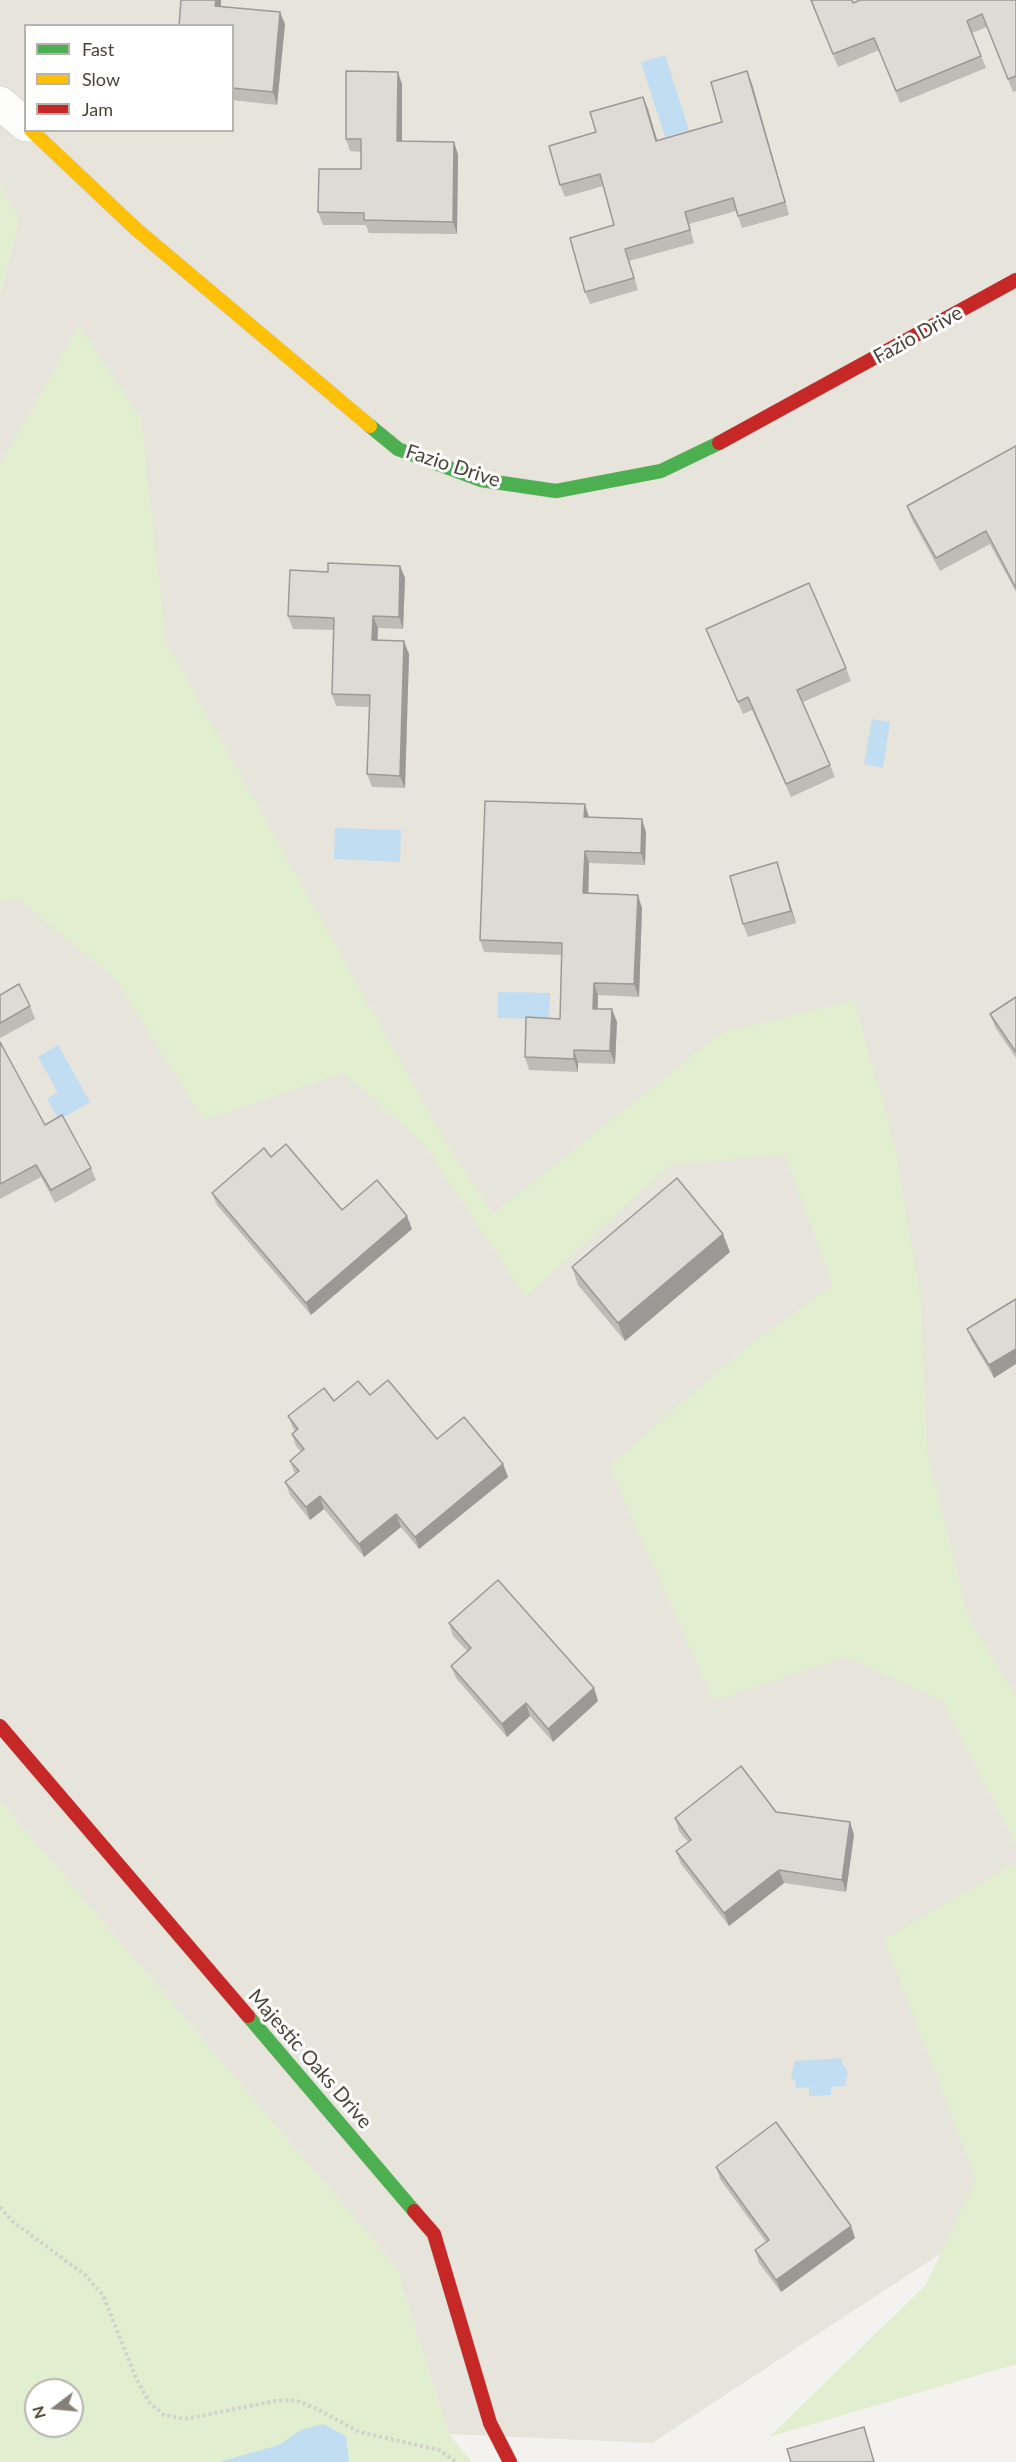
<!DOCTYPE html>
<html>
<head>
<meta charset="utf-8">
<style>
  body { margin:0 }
  #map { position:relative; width:1016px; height:2462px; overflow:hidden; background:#f4f2ee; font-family:Lato,sans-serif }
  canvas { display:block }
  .legend { position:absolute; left:24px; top:24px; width:210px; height:108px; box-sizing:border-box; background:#fff; border:2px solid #b7b4b0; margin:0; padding:8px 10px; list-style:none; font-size:18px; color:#4b4439 }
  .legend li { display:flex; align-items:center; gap:12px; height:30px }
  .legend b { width:30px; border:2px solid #b7b4b0 }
  .north { position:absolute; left:24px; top:2378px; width:60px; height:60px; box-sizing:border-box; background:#fff; border:2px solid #b7b4b0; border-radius:50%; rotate:254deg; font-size:16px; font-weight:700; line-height:24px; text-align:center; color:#4b4439 }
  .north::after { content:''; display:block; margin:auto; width:21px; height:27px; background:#868178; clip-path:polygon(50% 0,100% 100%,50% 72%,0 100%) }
</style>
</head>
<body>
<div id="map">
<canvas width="1016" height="2462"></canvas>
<ul class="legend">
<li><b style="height:8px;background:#4caf50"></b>Fast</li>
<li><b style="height:8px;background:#ffc107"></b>Slow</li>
<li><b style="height:8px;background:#c62828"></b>Jam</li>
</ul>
<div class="north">N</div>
</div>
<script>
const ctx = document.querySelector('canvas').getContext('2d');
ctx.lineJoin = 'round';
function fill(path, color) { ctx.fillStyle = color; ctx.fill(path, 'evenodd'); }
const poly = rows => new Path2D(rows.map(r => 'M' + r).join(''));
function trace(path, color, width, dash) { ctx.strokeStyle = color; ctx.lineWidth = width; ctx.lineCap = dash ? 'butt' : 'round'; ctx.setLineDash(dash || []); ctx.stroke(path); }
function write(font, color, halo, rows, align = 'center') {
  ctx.font = font + ' Lato,sans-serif'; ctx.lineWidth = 6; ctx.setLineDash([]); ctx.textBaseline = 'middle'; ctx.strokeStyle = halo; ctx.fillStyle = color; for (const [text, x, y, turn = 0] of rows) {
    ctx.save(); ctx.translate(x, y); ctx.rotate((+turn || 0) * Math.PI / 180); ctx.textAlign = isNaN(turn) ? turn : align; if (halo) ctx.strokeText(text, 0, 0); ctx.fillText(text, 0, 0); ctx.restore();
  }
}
fill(poly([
  [0,0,1016,0,1016,2204,652,2443,449,2434,396,2267,0,1801,0,295,19,219,0,186],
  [26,26,232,26,232,130,26,130]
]), '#e7e4dc');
fill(poly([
  [0,186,19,219,0,295],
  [79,326,141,419,166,642,446,1143,493,1214,721,1033,854,1000,893,1137,921,1300,927,1451,968,1617,1016,1697,1016,1845,943,1701,845,1657,714,1701,609,1466,749,1345,833,1285,785,1155,671,1164,526,1297,422,1142,344,1073,204,1120,116,980,19,899,0,902,0,465],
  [0,1801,396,2267,449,2434,472,2462,0,2462],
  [36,2390,72,2390,72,2426,36,2426],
  [1016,1863,1016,2364,769,2437,925,2286,976,2179,884,1939]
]), '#e1eecf');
fill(poly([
  [665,55,689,130,665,137,641,62],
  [872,719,890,722,883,768,864,764],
  [335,828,401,830,400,862,334,859],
  [498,992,550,993,549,1019,498,1018],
  [58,1045,90,1102,59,1120,47,1099,58,1092,38,1057],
  [842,2058,842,2063,848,2072,845,2086,831,2087,831,2095,809,2096,809,2087,796,2088,796,2083,791,2076,795,2061],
  [323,2424,346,2436,349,2462,219,2462,279,2445,301,2430]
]), '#c0ddf1');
const street = poly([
  [0,103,26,125]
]);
const fast = poly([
  [370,426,398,449,481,480,556,491,661,471,719,443],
  [248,2016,414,2211]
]);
const slow = poly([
  [31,130,137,230,370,426]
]);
const jam = poly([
  [719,443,1016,280],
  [0,1726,248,2016],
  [414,2211,434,2234,490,2423,510,2462]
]);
trace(street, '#d2d0cb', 34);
trace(fast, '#d3cfc5', 15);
trace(slow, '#d3cfc5', 15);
trace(jam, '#d3cfc5', 15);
trace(poly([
  [0,2207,12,2221,85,2275,103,2295,136,2378,149,2402,164,2415,185,2419,275,2401,295,2400,319,2410,359,2432,439,2450,456,2462]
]), '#d3d2cc', 4, [3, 3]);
trace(street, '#fdfdfc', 33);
trace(fast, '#4caf50', 14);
trace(slow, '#ffc107', 14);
trace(jam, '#c62828', 14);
fill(poly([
  [181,0,221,0,221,6,285,24,277,105,232,100,232,26],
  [811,0,852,0,853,3,1016,0,1016,91,1013,92,987,27,972,33,986,68,900,103,879,50,838,67],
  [747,71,752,84,789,215,742,228,736,211,689,224,694,243,629,261,638,290,590,304,585,292,614,225,603,186,565,197,560,185,596,132,643,97,657,141,722,122],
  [402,84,402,141,454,142,458,155,457,234,369,233,366,225,323,225,318,212,361,169,361,152,350,151,346,139],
  [1016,446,1016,592,990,544,940,571,911,518,907,506],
  [400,566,405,578,403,629,378,628,377,640,409,654,405,788,372,787,367,774,369,707,336,706,332,694,334,630,293,629,288,616,328,572],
  [706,629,846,668,851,681,803,702,830,765,835,777,791,797,752,710,743,714,711,642],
  [589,817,646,832,645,865,589,863,588,893,642,908,639,997,598,995,598,1009,617,1022,615,1064,578,1063,578,1072,529,1070,525,1057,560,1019,562,955,484,952,480,940],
  [777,862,796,923,748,937,743,924],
  [0,995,30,1006,35,1019,0,1038],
  [1016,997,1016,1058,995,1027,990,1014],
  [0,1042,45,1125,91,1168,96,1180,55,1203,41,1177,0,1199],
  [212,1193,342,1210,412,1229,311,1315,217,1205],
  [730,1252,625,1341,578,1285,572,1267],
  [1016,1299,994,1378,972,1341,967,1329],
  [370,1395,437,1439,503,1464,508,1477,419,1549,401,1527,364,1557,324,1509,310,1520,290,1495,285,1482,295,1474,290,1461,301,1452,296,1446,292,1434,295,1431,293,1428,288,1416,334,1401],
  [449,1623,594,1688,598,1701,553,1742,530,1716,507,1737,456,1678,451,1666,467,1651,453,1636],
  [776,1812,850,1822,854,1835,846,1892,784,1883,729,1926,681,1864,676,1851,688,1842,679,1831,675,1818],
  [716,2167,851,2226,855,2238,781,2292,759,2263,755,2250,766,2242,720,2179]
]), '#bfbcb8');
fill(poly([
  [216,0,221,0,220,18,215,6],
  [280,12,285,24,277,105,273,92],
  [747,71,752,84,789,215,785,202],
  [398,72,402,84,402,154,397,141],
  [643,97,648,109,661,153,656,141],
  [454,142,458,155,457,234,453,222],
  [400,566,405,578,403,629,399,617],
  [373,616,378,628,377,653,372,640],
  [404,641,409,654,405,788,400,776],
  [585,804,589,817,584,817],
  [642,819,646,832,645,865,641,853],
  [585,851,589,863,588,906,583,893],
  [777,862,781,875,796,923,791,911],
  [638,895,642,908,639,997,634,984],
  [594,983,598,995,597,1021,593,1009],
  [612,1009,617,1022,615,1064,610,1051],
  [574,1050,578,1063,578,1072,574,1059],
  [407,1216,412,1229,311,1315,306,1303],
  [723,1234,730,1252,625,1341,618,1323],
  [1016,1349,1016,1364,994,1378,989,1365],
  [503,1464,508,1477,419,1549,415,1537],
  [320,1496,324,1509,310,1520,306,1507],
  [396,1514,401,1527,364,1557,359,1544],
  [594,1688,598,1701,553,1742,548,1729],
  [526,1703,530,1716,507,1737,502,1724],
  [850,1822,854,1835,846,1892,842,1880],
  [779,1870,784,1883,729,1926,724,1913],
  [851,2226,855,2238,781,2292,776,2280]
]), '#9b9996');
const building = poly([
  [181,0,216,0,215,6,280,12,273,92,232,88,232,26,179,26,181,0],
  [811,0,852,0,853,3,860,0,1016,0,1016,76,1008,79,982,14,967,21,981,56,896,91,874,38,833,54,811,0],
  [346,71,398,72,397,141,454,142,453,222,364,220,364,213,318,212,319,169,361,169,361,139,346,139,346,71],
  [747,71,785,202,738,216,733,198,685,212,690,230,625,249,634,278,585,292,570,238,614,225,600,174,560,185,549,146,596,132,590,112,643,97,656,141,722,122,711,82,747,71],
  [1016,446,1016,588,986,531,936,558,907,506,1016,446],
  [328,563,400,566,399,617,373,616,372,640,404,641,400,776,367,774,370,695,332,694,334,618,288,616,290,570,328,572,328,563],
  [809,583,846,668,797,690,830,765,786,784,748,697,738,702,706,629,809,583],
  [485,801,585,804,584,817,642,819,641,853,585,851,583,893,638,895,634,984,594,983,593,1009,612,1009,610,1051,574,1050,574,1059,525,1057,526,1017,560,1019,562,943,480,940,485,801],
  [777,862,791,911,743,924,730,876,777,862],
  [19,984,30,1006,0,1023,0,995,19,984],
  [1016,997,1016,1052,990,1014,1016,997],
  [0,1042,45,1125,62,1115,91,1168,51,1190,36,1165,0,1184,0,1042],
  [286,1144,342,1210,377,1180,407,1216,306,1303,212,1193,264,1148,271,1157,286,1144],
  [677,1178,723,1234,618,1323,572,1267,677,1178],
  [1016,1299,1016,1350,1016,1349,989,1365,967,1329,1016,1299],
  [388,1380,437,1439,464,1417,503,1464,415,1537,396,1514,359,1544,320,1496,306,1507,285,1482,299,1471,290,1461,304,1449,292,1434,298,1429,288,1416,324,1388,334,1401,358,1381,370,1395,388,1380],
  [498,1580,594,1688,548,1729,526,1703,502,1724,451,1666,471,1648,449,1623,498,1580],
  [741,1766,776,1812,850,1822,842,1880,779,1870,724,1913,676,1851,691,1840,675,1818,741,1766],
  [776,2122,851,2226,776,2280,755,2250,769,2240,716,2167,776,2122],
  [864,2427,874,2462,791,2462,787,2449,864,2427]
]);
fill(building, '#dedbd6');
trace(building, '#9b9996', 1.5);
write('20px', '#4b4439', '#fff', [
  ["Fazio Drive",918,335,-29],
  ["Fazio Drive",453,466,18],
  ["Majestic Oaks Drive",310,2059,49]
]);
</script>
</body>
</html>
